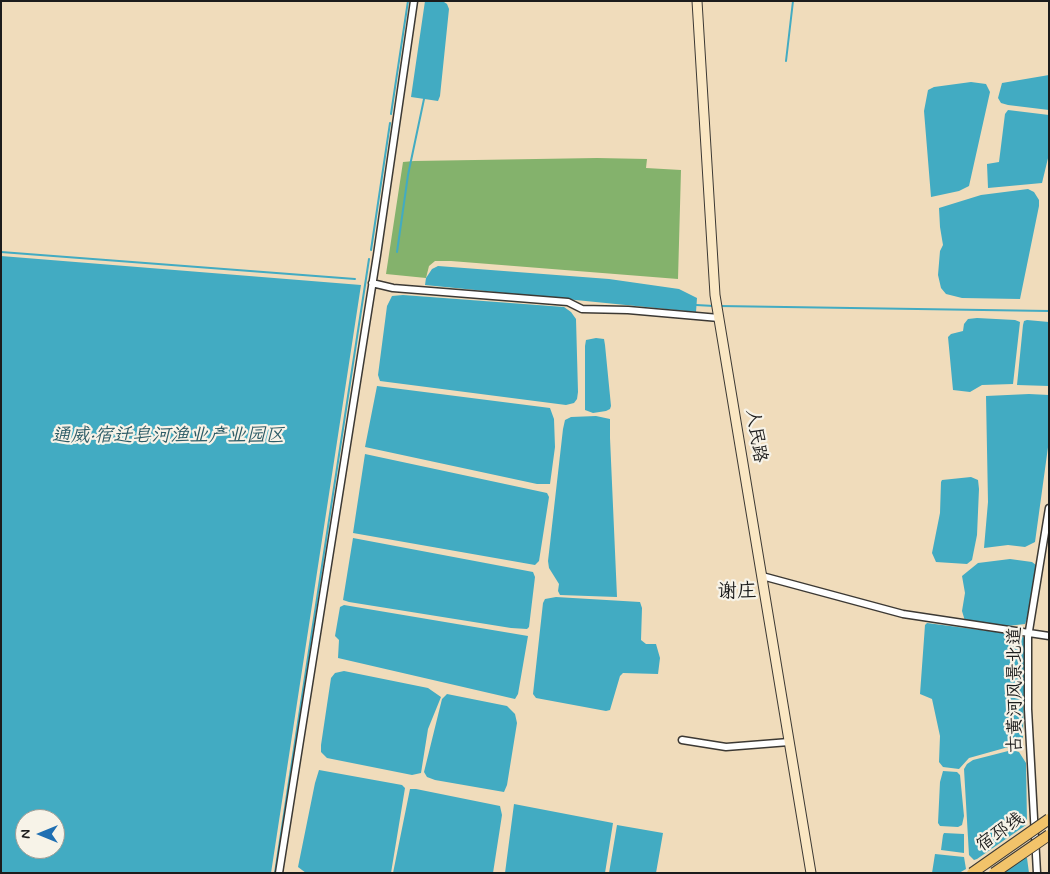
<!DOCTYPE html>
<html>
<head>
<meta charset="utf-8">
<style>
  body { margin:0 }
  #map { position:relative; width:1050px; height:874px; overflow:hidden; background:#f0dcbb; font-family:Mynerve,sans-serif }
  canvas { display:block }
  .frame { position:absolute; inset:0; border:2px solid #1c1c1c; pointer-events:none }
  .north { position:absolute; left:15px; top:809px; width:50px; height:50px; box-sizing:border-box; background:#f7f3e8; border:1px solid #9f9d96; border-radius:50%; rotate:270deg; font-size:14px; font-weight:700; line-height:20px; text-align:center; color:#1c1c1c }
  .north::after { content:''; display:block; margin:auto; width:18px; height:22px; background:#1f6fb2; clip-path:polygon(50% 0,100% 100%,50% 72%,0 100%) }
</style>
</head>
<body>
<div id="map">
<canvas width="1050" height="874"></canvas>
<div class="frame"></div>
<div class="north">N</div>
</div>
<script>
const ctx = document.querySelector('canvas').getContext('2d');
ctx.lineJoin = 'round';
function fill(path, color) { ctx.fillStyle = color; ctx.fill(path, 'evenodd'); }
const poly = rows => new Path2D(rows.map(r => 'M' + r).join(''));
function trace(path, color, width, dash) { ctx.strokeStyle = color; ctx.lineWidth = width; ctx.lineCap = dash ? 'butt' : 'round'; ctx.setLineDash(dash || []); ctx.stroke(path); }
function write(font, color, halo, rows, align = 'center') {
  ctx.font = font + ' Mynerve,"LXGW WenKai TC",sans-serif'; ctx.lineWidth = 4.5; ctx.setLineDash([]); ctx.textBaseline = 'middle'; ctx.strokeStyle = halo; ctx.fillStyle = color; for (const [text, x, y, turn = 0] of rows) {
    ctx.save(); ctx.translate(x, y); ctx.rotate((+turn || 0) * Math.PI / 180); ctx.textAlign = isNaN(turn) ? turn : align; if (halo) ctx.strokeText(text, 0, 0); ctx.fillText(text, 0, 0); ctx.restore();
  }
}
fill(poly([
  [597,158,647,159,646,168,681,170,678,279,451,261,435,261,429,266,426,278,386,274,403,162,414,161]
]), '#84b26c');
fill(poly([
  [425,1,444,2,447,4,449,9,440,96,438,101,411,97],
  [1049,75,1049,110,1008,105,1001,103,998,98,1002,83],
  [971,82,986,84,990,92,969,186,959,191,931,197,924,111,928,90,934,87],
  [1008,110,1049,115,1049,154,1042,183,988,188,987,164,999,162,1005,114],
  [1028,189,1034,192,1039,200,1039,206,1020,299,962,298,946,294,941,288,938,275,940,251,943,245,940,227,939,208,981,195],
  [1,256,361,285,271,873,1,873],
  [25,819,55,819,55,849,25,849],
  [438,266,609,279,679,289,697,298,696,312,425,285,426,278,432,269],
  [403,295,564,307,571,312,576,319,578,392,577,399,574,403,566,405,380,381,378,375,387,306,392,296],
  [977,318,1015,320,1020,322,1013,384,982,385,970,392,953,390,948,337,951,334,963,331,964,324,968,319],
  [1027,320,1049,322,1049,386,1017,385,1023,325,1024,321],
  [596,338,604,339,605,345,611,406,610,409,606,411,593,413,585,410,585,346,586,340],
  [377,386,550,408,554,419,555,447,550,484,537,484,365,447],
  [1029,394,1049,395,1049,440,1035,542,1025,547,1008,545,984,548,988,502,986,396],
  [596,416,610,419,610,438,617,597,560,595,558,591,559,584,549,568,548,561,563,429,565,420,571,417],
  [365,454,547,493,549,497,539,561,535,565,353,533],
  [971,477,978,480,979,489,977,535,972,560,967,564,936,562,932,553,940,513,941,482,942,480],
  [353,538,533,572,535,577,529,627,527,629,511,628,349,602,343,600],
  [1010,559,1032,562,1036,565,1028,616,1025,624,999,627,965,621,962,611,965,593,962,576,978,563],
  [556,597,640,602,642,608,641,640,646,644,656,644,660,658,658,674,623,673,620,676,610,710,606,711,536,698,533,694,543,603,545,599],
  [344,605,528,636,518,694,515,699,338,658,339,640,335,636,340,607],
  [927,623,1019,635,1025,638,1023,737,1019,744,969,758,959,769,943,767,939,762,940,736,932,699,920,694,925,625],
  [344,671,428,688,441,697,428,729,421,773,412,775,327,758,321,752,321,745,331,678,335,673],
  [447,694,507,706,515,714,517,723,507,785,504,792,435,780,427,777,424,772,442,699],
  [1012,750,1019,752,1026,763,1027,822,1026,825,977,859,974,860,969,855,964,769,967,764,973,760],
  [319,770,402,785,405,788,391,873,306,873,298,867,315,783],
  [943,771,957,772,960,775,964,816,962,825,958,827,940,826,938,823,940,782],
  [410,789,416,789,500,806,502,815,493,873,393,873],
  [514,804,613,823,605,873,505,873],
  [617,825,663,833,656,873,609,873],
  [944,833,964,834,964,853,941,850,943,835],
  [935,854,964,857,966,869,959,873,932,873],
  [1024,858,1027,858,1029,873,1003,873]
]), '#42abc2');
trace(poly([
  [786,61,793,1],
  [391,114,408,1],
  [371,250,390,123],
  [1,252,355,279],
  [397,252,408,175,424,99],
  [696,305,714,306],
  [719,306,1049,311],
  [275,873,369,259]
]), '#42abc2', 2);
const street = poly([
  [372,283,393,288,568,302,582,309,628,310,719,318],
  [762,576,903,614,1049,636],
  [682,740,726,747,789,742],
  [279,873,377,255,414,1],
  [1037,873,1028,709,1028,637,1049,508]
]);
const secondary = poly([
  [697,1,715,295,811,873]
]);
trace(street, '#3c3934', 9);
trace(secondary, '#3c3934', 11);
trace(street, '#fff', 6);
trace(secondary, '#fae7c3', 9);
const primaryBridge = poly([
  [972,873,1049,819],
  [994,873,1049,835]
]);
trace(primaryBridge, '#3c3934', 12, []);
trace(primaryBridge, '#f2c36a', 10);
write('18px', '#1c1c1c', '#f7f3e8', [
  ["人民路",755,436,81],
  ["古黄河风景北道",1016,690,-90],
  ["宿邳线",1001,833,-35]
]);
write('italic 19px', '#2d5c67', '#f7f3e8', [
  ["通威·宿迁皂河渔业产业园区",168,437]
]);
write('20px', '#1c1c1c', '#f7f3e8', [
  ["谢庄",737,593]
]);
</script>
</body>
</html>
